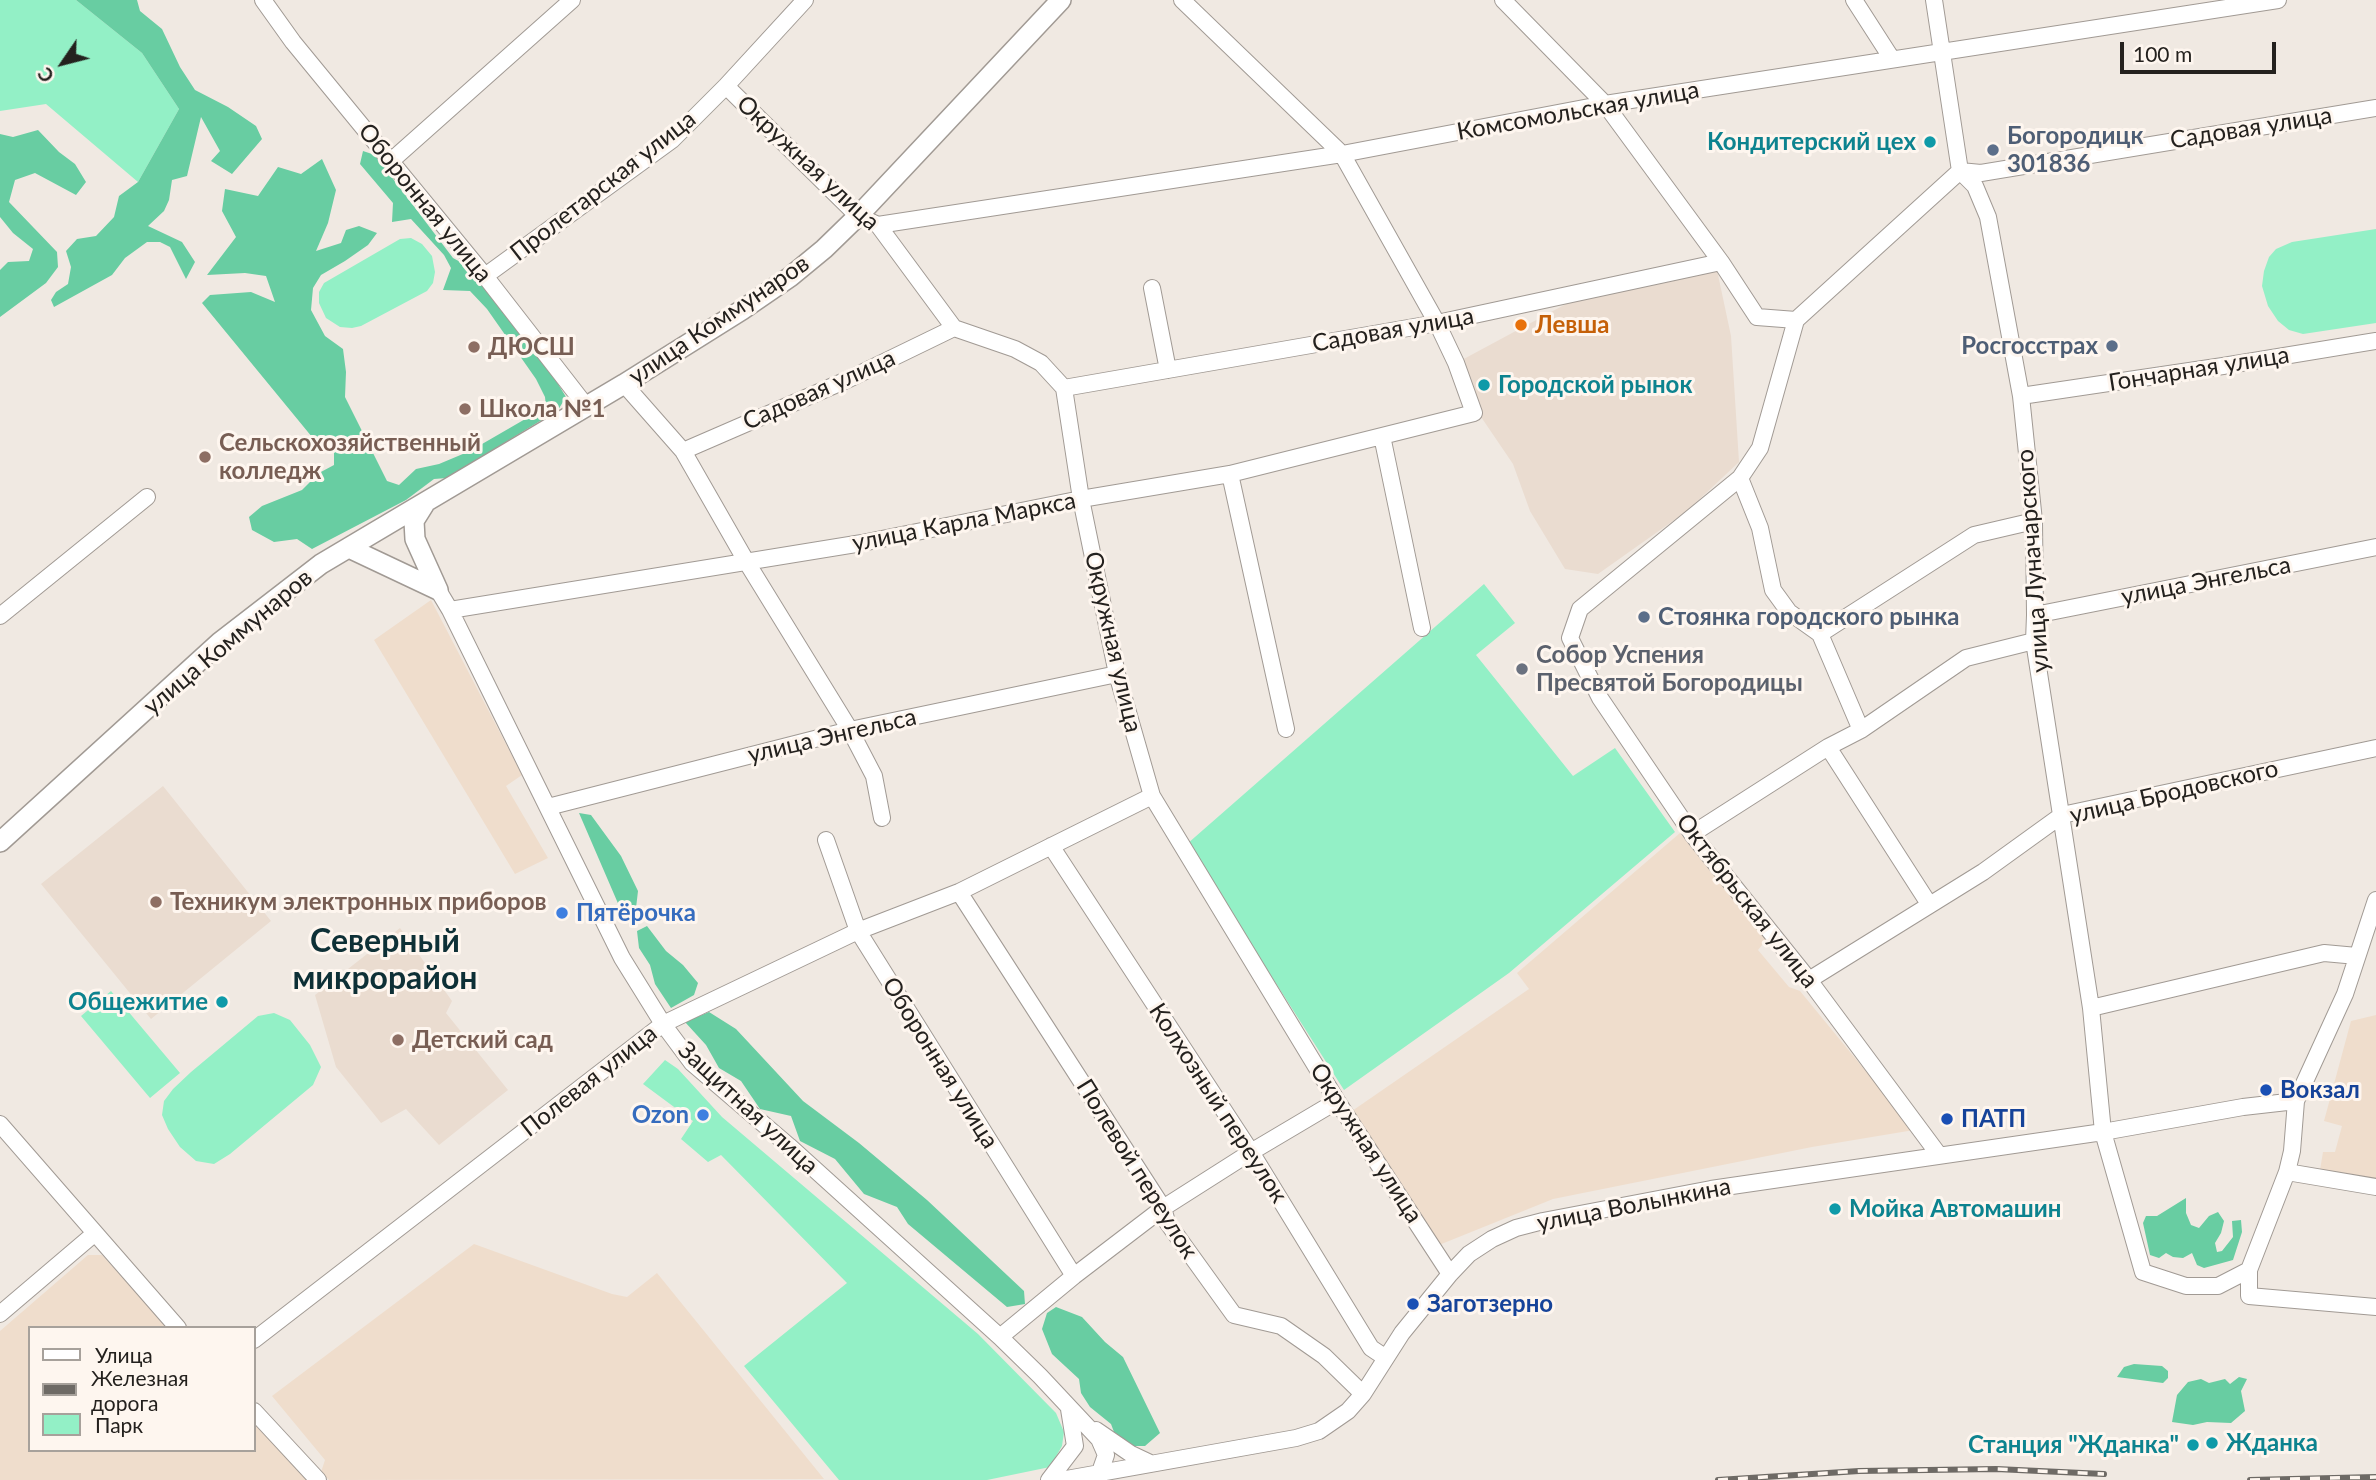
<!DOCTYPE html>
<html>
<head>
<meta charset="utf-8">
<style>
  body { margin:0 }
  #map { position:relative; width:2376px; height:1480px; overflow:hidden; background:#f0e9e2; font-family:Lato,sans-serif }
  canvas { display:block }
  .legend { position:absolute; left:28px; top:1326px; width:228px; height:126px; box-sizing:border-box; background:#fef6ef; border:2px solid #a7a19b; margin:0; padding:9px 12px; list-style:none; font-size:21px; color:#24211e }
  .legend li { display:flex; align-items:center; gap:14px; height:35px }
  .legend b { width:35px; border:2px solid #a7a19b }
  .north { position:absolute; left:28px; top:28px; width:70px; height:70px; -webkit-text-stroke:5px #fef6ef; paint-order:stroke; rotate:235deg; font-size:19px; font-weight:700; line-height:28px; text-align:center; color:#24211e }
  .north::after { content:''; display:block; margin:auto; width:24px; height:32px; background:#24211e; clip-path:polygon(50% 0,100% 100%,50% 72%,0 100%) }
  .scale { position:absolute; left:2120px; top:42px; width:156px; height:32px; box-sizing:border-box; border:4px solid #24211e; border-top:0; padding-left:9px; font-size:21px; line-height:24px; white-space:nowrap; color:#24211e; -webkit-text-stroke:5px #fef6ef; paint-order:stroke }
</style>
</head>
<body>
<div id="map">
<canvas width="2376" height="1480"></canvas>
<ul class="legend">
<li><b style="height:9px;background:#fff"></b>Улица</li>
<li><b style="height:9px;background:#6e6a65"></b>Железная дорога</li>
<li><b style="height:19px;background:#93f0c6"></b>Парк</li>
</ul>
<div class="north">С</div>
<div class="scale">100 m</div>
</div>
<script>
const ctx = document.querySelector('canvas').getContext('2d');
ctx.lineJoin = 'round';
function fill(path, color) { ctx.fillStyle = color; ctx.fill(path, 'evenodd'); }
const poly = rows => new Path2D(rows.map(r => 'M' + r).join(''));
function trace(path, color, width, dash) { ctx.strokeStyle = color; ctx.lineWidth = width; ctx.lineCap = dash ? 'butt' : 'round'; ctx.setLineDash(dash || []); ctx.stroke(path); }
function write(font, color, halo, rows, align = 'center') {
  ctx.font = font + ' Lato,sans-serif'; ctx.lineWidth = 6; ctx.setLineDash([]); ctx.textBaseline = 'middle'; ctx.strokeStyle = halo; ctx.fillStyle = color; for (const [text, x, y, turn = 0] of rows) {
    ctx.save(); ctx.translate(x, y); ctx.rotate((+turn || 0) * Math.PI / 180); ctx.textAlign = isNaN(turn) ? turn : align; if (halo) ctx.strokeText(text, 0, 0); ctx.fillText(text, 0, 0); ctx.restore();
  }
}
fill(poly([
  [1717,270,1731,336,1739,462,1687,511,1598,574,1565,569,1530,511,1513,464,1477,411,1460,361,1579,297],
  [163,786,271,921,151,1019,41,884],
  [400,928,452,1001,446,1013,508,1090,439,1145,406,1109,381,1123,336,1067,315,995]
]), '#eadcd0');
fill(poly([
  [431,600,522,775,506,786,548,858,515,874,374,640],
  [1680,833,1766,940,1758,950,1789,987,1800,991,1914,1130,1812,1147,1553,1199,1439,1245,1352,1111,1529,989,1517,973],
  [2376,1015,2376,1179,2320,1170,2323,1152,2335,1152,2342,1126,2324,1121,2351,1021],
  [474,1244,612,1294,627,1297,657,1273,824,1479,329,1480,321,1472,325,1460,272,1396],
  [88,1255,102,1255,168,1328,30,1328,30,1450,254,1450,254,1421,307,1480,0,1480,0,1331]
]), '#efddcc');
fill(poly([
  [0,0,76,0,142,53,179,109,138,182,46,104,0,111],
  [2376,229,2376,323,2303,334,2289,330,2278,321,2268,306,2262,286,2264,271,2269,257,2276,249,2292,242],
  [411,238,422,244,432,256,435,272,433,283,427,291,361,326,352,328,340,327,326,318,319,303,319,292,324,283,400,239],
  [1484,584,1515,623,1476,655,1573,776,1615,748,1675,832,1509,973,1344,1090,1187,844],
  [111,991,180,1073,150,1098,81,1016],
  [274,1013,290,1020,310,1045,321,1067,313,1085,230,1154,214,1164,196,1161,180,1147,168,1129,162,1115,164,1101,173,1089,191,1072,258,1016],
  [665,1060,678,1069,722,1117,978,1334,1056,1413,1064,1432,1062,1446,1050,1467,987,1480,839,1480,744,1366,847,1283,721,1155,708,1162,681,1139,693,1121,643,1084]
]), '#93f0c6');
fill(poly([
  [76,0,137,0,140,11,162,29,180,67,195,90,228,107,256,126,262,139,232,174,211,161,220,151,201,117,187,176,172,180,169,200,164,211,148,226,182,242,195,262,186,279,170,247,160,242,147,242,125,258,112,275,54,307,51,300,56,292,68,284,71,267,66,251,77,239,96,236,114,217,119,196,138,182,179,109,142,53],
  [38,130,59,152,75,164,86,182,76,195,35,173,15,180,9,202,57,252,58,267,46,283,0,317,0,270,8,262,29,261,33,249,13,233,0,217,0,134,13,137],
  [363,151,375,155,453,258,464,264,480,281,552,374,566,397,558,410,447,478,434,479,406,500,312,549,297,539,274,542,252,530,249,517,262,506,302,490,319,473,334,465,334,448,312,437,202,303,210,295,251,292,275,302,266,276,245,273,207,275,236,237,222,211,225,189,258,196,278,167,301,174,322,159,336,190,328,223,316,251,341,243,346,230,359,226,377,233,368,245,345,261,321,275,313,288,311,310,325,336,343,349,346,372,345,397,387,481,399,485,416,469,439,464,470,451,546,407,545,397,536,379,487,309,470,291,443,290,451,268,444,255,411,219,392,222,393,203,360,164],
  [579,813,591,815,621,856,638,891,636,908,620,908],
  [647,926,666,951,683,965,698,983,694,995,671,1008,655,984,650,965,639,948,637,931],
  [709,1012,736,1029,803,1101,859,1143,927,1200,1024,1291,1025,1304,1007,1307,908,1224,897,1207,864,1194,835,1159,800,1141,791,1116,760,1109,741,1081,719,1068,706,1045,685,1022],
  [2186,1198,2186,1213,2191,1225,2199,1228,2209,1216,2218,1212,2224,1221,2221,1233,2215,1243,2217,1252,2222,1251,2233,1237,2232,1221,2241,1220,2242,1232,2233,1260,2204,1268,2197,1265,2192,1253,2183,1258,2173,1257,2166,1253,2159,1258,2150,1255,2143,1223,2146,1216,2157,1216],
  [1056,1307,1082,1317,1105,1342,1123,1357,1160,1433,1145,1446,1133,1446,1114,1432,1111,1424,1090,1407,1081,1393,1079,1379,1052,1354,1042,1329,1047,1313],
  [2134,1364,2162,1366,2168,1371,2168,1378,2163,1383,2117,1377,2124,1367],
  [2239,1377,2247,1379,2241,1391,2245,1411,2231,1423,2207,1422,2193,1425,2172,1422,2177,1395,2188,1382,2201,1379,2209,1383,2225,1379,2230,1384]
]), '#68cda2');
const minor = poly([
  [263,0,293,42,485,276,586,406],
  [1503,0,1605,104,1721,262,1757,317,1796,320],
  [1854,0,1892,59],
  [1934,0,1960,171,1975,186,1988,217,2021,396,2034,521,2035,615,2034,641,2091,1008,2103,1132,2143,1272,2186,1286,2218,1286,2249,1270],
  [726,86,858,216,878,225,954,328,1015,349,1041,363,1064,388,1081,499,1117,674,1152,796,1337,1101,1450,1274],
  [391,161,572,0],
  [1960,171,1981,173,2376,108],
  [878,225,1342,154,1605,104,2278,0],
  [485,276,672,140,726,86,805,0],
  [1152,288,1168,370],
  [624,384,683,451,746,561,850,730,874,776,882,818],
  [1064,388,1437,323,1721,262],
  [2021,396,2223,366,2376,341],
  [1382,436,1422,628],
  [683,451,849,379,954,328],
  [1230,474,1286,729],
  [1740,478,1760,528,1773,590,1789,612,1820,634,1861,730],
  [438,590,450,610,622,958,663,1024,692,1063,789,1146,1000,1337,1040,1376,1099,1439,1106,1455,1100,1472],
  [450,610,862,543,1081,499,1230,474,1474,413,1456,363,1437,323,1342,154,1182,0],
  [2035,615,2376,547],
  [0,616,147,497],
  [1820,634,1974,535,2034,521],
  [1828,747,1929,904],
  [548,807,850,730,1117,674],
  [1692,834,1828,747,1861,730,1966,658,2034,641],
  [826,840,858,931,1074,1276],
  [1051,846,1251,1152,1371,1348,1386,1358],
  [959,892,1163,1208,1167,1222,1234,1315,1281,1326,1324,1356,1363,1394],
  [2376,900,2345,994,2296,1101,2292,1151,2287,1172,2249,1270,2249,1296,2376,1307],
  [1809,980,1983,872,2062,815,2376,748],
  [2091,1008,2324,953,2357,956],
  [0,1124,178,1328],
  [1939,1155,1809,980,1692,834,1600,698,1570,638,1580,609,1740,478,1760,448,1796,320,1960,171],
  [2287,1172,2376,1187],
  [0,1314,94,1234],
  [1000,1337,1074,1276,1163,1208,1251,1152,1337,1101],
  [254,1340,663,1024,858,931,959,892,1152,796],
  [254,1411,318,1480],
  [1096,1430,1131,1454,1150,1463],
  [1049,1480,1075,1446,1069,1409],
  [1061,1480,1296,1438,1319,1431,1348,1411,1363,1394,1402,1333,1450,1274,1469,1254,1492,1239,1516,1228,1543,1221,1711,1189,2103,1132,2243,1107,2296,1101]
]);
const major = poly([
  [424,505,414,521,415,539,438,590],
  [349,548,438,590],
  [0,842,220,642,321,564,624,384,742,310,790,277,824,249,858,216,1061,0]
]);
trace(minor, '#a19a94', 18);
trace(major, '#a19a94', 22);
trace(minor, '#fff', 16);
trace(major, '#fff', 19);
const rail = poly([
  [1718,1480,1859,1471,1996,1469,2104,1474],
  [2250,1480,2376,1477]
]);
trace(rail, '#6e6a65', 6);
trace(rail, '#fef6ef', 3.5, [10]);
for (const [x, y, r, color] of [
  [1930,142,7,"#0f9aa8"],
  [1993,150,7,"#5c6f8a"],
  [1521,325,7,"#e8710a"],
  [2112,346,7,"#5c6f8a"],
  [474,347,7,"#8d6e63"],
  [1484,385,7,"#0f9aa8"],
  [465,409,7,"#8d6e63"],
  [205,457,7,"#8d6e63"],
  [1644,617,7,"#5c6f8a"],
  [1522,669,7,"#6b7280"],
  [156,902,7,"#8d6e63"],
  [562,913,7,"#3f7fe0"],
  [222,1002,7,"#0f9aa8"],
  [398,1040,7,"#8d6e63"],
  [2266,1090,7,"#1a4fb4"],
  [703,1115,7,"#3f7fe0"],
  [1947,1119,7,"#1a4fb4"],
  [1835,1209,7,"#0f9aa8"],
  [1413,1304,7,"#1a4fb4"],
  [2212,1443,7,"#0f9aa8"],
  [2193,1445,7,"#0f9aa8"]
]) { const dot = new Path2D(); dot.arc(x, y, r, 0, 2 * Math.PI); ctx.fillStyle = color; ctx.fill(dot); trace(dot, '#fef6ef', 2.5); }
write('24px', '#24211e', '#fef6ef', [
  ["Комсомольская улица",1578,111,-10],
  ["Садовая улица",2251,128,-9],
  ["Окружная улица",808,163,43],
  ["Пролетарская улица",603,186,-38],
  ["Оборонная улица",425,203,51],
  ["улица Коммунаров",719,320,-34],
  ["Садовая улица",1393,330,-10],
  ["Гончарная улица",2199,369,-9],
  ["Садовая улица",819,390,-24],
  ["улица Карла Маркса",964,522,-11],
  ["улица Луначарского",2033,561,-94],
  ["улица Энгельса",2206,581,-11],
  ["улица Коммунаров",228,642,-40],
  ["Окружная улица",1113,642,77],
  ["улица Энгельса",832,736,-13],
  ["улица Бродовского",2174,792,-13],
  ["Октябрьская улица",1747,901,52],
  ["Оборонная улица",940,1063,58],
  ["Полевая улица",589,1081,-38],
  ["Колхозный переулок",1218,1103,57],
  ["Защитная улица",748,1108,43],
  ["Окружная улица",1366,1143,57],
  ["Полевой переулок",1137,1169,58],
  ["улица Волынкина",1634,1205,-11]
]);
write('bold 24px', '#4e5e75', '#fef6ef', [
  ["Богородицк",2007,136],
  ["301836",2007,164],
  ["Росгосстрах",2098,346,"right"],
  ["Cтоянка городского рынка",1658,617]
], 'left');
write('bold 24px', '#0d838f', '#fef6ef', [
  ["Кондитерский цех",1916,142],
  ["Городской рынок",1498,385,"left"],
  ["Общежитие",208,1002],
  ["Мойка Автомашин",1849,1209,"left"],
  ["Жданка",2226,1443,"left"],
  ["Станция \"Жданка\"",2179,1445]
], 'right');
write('bold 24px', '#c56008', '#fef6ef', [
  ["Левша",1535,325]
], 'left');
write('bold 24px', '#785e54', '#fef6ef', [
  ["ДЮСШ",488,347],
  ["Школа №1",479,409],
  ["Сельскохозяйственный",219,443],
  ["колледж",219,471],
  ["Техникум электронных приборов",170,902],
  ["Детский сад",412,1040]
], 'left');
write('bold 24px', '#5b616d', '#fef6ef', [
  ["Собор Успения",1536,655],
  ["Пресвятой Богородицы",1536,683]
], 'left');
write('bold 24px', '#366cbe', '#fef6ef', [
  ["Пятёрочка",576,913],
  ["Ozon",689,1115,"right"]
], 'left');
write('bold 24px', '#164399', '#fef6ef', [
  ["Вокзал",2280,1090],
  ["ПАТП",1961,1119],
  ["Заготзерно",1427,1304]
], 'left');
write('bold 32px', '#0e3036', '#fef6ef', [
  ["Северный",385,942],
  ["микрорайон",385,979]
]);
</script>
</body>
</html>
